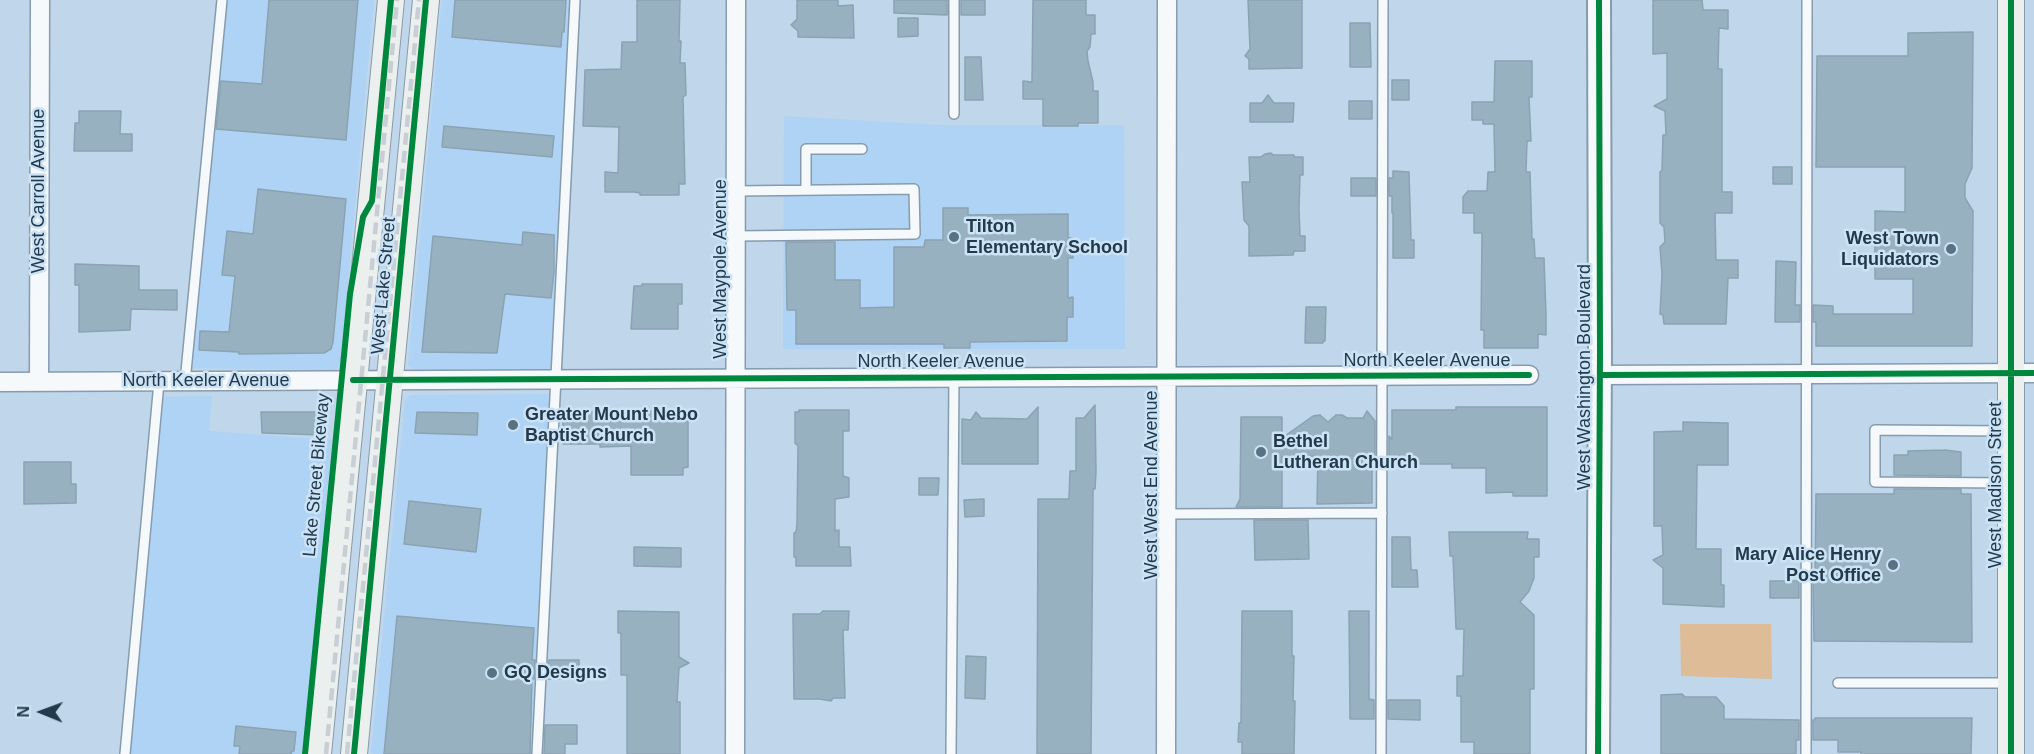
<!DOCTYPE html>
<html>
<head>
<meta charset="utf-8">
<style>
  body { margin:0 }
  #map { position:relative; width:2034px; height:754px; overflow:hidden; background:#bfd6eb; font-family:Arial,sans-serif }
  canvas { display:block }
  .north { position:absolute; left:12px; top:682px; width:60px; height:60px; -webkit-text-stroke:4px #cce2f5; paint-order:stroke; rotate:271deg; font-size:16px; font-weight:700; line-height:24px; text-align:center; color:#23394c }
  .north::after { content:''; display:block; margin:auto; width:21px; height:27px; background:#23394c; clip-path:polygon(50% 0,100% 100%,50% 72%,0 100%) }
</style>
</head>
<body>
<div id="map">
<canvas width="2034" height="754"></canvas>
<div class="north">N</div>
</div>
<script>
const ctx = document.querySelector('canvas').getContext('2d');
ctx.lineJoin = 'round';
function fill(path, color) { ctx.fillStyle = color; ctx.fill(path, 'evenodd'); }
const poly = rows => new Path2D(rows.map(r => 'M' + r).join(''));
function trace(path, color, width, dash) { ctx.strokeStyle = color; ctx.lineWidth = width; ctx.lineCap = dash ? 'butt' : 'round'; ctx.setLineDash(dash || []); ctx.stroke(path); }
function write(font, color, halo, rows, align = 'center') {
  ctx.font = font + ' Arial,sans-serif'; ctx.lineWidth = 5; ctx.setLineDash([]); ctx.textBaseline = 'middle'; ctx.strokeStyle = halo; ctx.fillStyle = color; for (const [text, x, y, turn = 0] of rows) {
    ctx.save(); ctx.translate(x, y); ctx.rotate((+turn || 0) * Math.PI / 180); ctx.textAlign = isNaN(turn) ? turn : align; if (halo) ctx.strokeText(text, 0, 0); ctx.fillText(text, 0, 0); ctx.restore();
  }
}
fill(poly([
  [222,0,374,0,341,357,340,365,336,370,187,368],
  [442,0,575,0,557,369,415,370,408,365],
  [784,116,939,125,1124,125,1125,349,783,349],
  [556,394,537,754,371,754,405,401,409,396,413,395],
  [212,396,209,431,332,440,302,754,125,754,158,397]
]), '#aed3f4');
fill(poly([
  [1680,624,1771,624,1772,679,1681,676]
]), '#ddbc97');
const building = poly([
  [269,0,358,0,346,140,216,129,221,81,262,84,269,0],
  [455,0,566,0,564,32,562,32,561,47,452,37,455,0],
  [637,0,680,0,679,41,681,41,680,63,685,63,686,95,683,97,685,184,679,184,679,195,640,195,640,193,634,192,605,192,605,172,618,173,619,127,583,126,585,70,621,69,622,42,637,42,637,0],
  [797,0,838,0,838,6,853,5,854,38,798,37,798,31,791,25,797,19,797,0],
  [894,0,947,0,947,15,894,13,894,0],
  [961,0,985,0,985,15,961,15,961,0],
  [1033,0,1086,0,1086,15,1095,15,1095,34,1091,34,1090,47,1087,51,1088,61,1093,82,1093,91,1098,91,1098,123,1078,123,1078,126,1043,126,1043,99,1023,99,1023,81,1032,82,1033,0],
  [1248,0,1302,0,1302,68,1249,69,1249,59,1245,56,1250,49,1248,0],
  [1653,0,1702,0,1703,10,1728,10,1728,29,1719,28,1718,69,1722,69,1722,192,1732,192,1732,213,1715,213,1716,260,1738,260,1738,278,1728,278,1726,324,1664,324,1663,315,1660,314,1662,274,1660,247,1665,242,1664,227,1660,223,1660,172,1662,170,1663,135,1666,135,1665,111,1654,106,1667,99,1667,53,1653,54,1653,0],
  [898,18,918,18,918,36,898,37,898,18],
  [1350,23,1370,23,1371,67,1350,67,1350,23],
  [1973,32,1972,168,1965,184,1965,198,1973,211,1972,346,1816,346,1816,322,1813,322,1813,305,1833,306,1833,314,1913,314,1913,279,1875,279,1875,211,1905,212,1905,167,1816,167,1817,56,1908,56,1908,33,1973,32],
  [965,57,981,57,983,100,965,100,965,57],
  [1495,61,1532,61,1532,97,1529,97,1531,141,1527,141,1526,172,1530,172,1532,239,1534,239,1535,258,1544,258,1546,315,1546,335,1538,334,1538,348,1484,348,1484,330,1481,330,1482,233,1474,233,1474,213,1463,213,1463,197,1468,191,1487,191,1488,172,1495,172,1494,124,1483,124,1483,120,1472,120,1472,102,1494,102,1495,61],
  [1392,80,1409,80,1409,100,1392,100,1392,80],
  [1268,95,1274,103,1294,103,1293,122,1250,122,1250,103,1262,103,1268,95],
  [1349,101,1372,101,1372,119,1349,119,1349,101],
  [79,111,121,111,120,134,132,134,132,151,74,151,75,123,79,123,79,111],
  [444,126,554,136,552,157,442,147,444,126],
  [1271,153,1273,155,1294,155,1294,157,1303,157,1303,175,1300,175,1299,209,1300,236,1305,236,1305,251,1294,251,1293,255,1249,256,1249,226,1244,220,1242,182,1250,182,1249,157,1261,157,1265,154,1271,153],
  [1773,167,1792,167,1792,184,1773,184,1773,167],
  [1393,171,1409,172,1411,240,1414,240,1414,258,1393,258,1393,213,1392,213,1392,196,1389,196,1389,178,1393,178,1393,171],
  [1351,178,1376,178,1376,196,1351,196,1351,178],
  [258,189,346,199,333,342,331,349,324,353,239,354,239,352,199,350,200,331,229,332,235,276,222,275,227,231,253,234,258,189],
  [943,208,968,208,968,215,1068,214,1068,238,1073,238,1073,258,1068,258,1068,298,1073,297,1073,317,1067,317,1067,341,970,342,970,348,944,348,944,344,796,344,796,310,787,310,786,242,835,242,835,280,860,280,860,308,894,307,894,247,924,247,925,240,943,240,943,208],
  [523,232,554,235,554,272,551,298,505,294,497,353,422,352,433,236,522,245,523,232],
  [1776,261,1796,262,1795,305,1800,305,1800,322,1775,322,1776,261],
  [75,264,139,266,139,290,177,290,177,310,131,309,130,330,79,332,79,285,75,285,75,264],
  [642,284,682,284,682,304,678,304,678,329,631,329,634,286,642,286,642,284],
  [1306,307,1326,307,1325,341,1323,341,1323,343,1305,343,1306,307],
  [1095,405,1096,472,1095,489,1093,489,1091,754,1037,754,1038,499,1069,499,1070,471,1076,471,1076,418,1084,418,1095,405],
  [1038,407,1038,464,962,464,962,419,971,420,976,412,981,418,1027,419,1038,407],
  [1456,407,1547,407,1547,496,1513,496,1513,492,1486,493,1486,468,1452,468,1452,464,1389,464,1389,436,1392,440,1392,410,1456,410,1456,407],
  [799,410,849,410,849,431,843,431,843,476,849,478,849,497,835,499,835,531,839,530,839,547,850,547,851,566,796,566,796,557,794,557,794,533,796,532,797,524,798,446,795,443,795,412,799,412,799,410],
  [688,411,688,467,683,468,683,475,631,475,631,446,600,447,600,444,563,444,563,412,688,411],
  [1367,411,1375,421,1375,464,1372,465,1372,503,1317,504,1318,456,1282,457,1282,507,1236,507,1240,499,1241,417,1282,417,1282,438,1313,416,1320,415,1328,422,1336,415,1342,415,1347,418,1363,418,1367,411],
  [261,412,325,412,322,435,262,433,261,412],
  [417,412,478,413,477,435,415,433,417,412],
  [1683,422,1728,423,1728,465,1697,465,1696,549,1721,549,1721,585,1724,585,1724,607,1663,604,1663,568,1653,560,1663,555,1662,526,1654,526,1654,432,1683,431,1683,422],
  [1945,450,1961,452,1961,476,1894,475,1894,455,1908,455,1908,451,1945,450],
  [24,462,71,462,71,484,76,484,76,503,24,504,24,462],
  [919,478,939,478,938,495,919,495,919,478],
  [1894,489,1961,489,1961,494,1971,494,1972,642,1814,641,1813,581,1815,581,1816,494,1894,494,1894,489],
  [984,499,984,516,965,517,964,500,984,499],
  [409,501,481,509,476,552,404,544,409,501],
  [1254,520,1308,520,1309,559,1255,560,1254,520],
  [1449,532,1528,532,1527,539,1539,539,1539,557,1534,557,1534,578,1529,591,1520,602,1534,615,1534,689,1530,689,1530,754,1474,754,1474,742,1461,742,1461,696,1457,696,1457,676,1463,676,1464,629,1456,629,1453,556,1450,556,1449,532],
  [1392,537,1410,537,1411,570,1417,570,1418,587,1392,587,1392,537],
  [634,547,681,548,681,567,634,566,634,547],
  [1770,581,1799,581,1799,598,1770,598,1770,581],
  [618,611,679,612,679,657,689,663,679,668,677,702,680,702,680,754,627,754,627,675,621,675,621,633,618,633,618,611],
  [823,611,849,611,848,630,843,630,845,698,833,698,831,701,820,699,794,699,793,614,820,614,823,611],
  [1242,611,1292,611,1292,656,1294,656,1293,701,1295,701,1294,754,1242,754,1242,742,1238,742,1239,723,1241,723,1242,611],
  [1349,611,1369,611,1369,699,1374,700,1374,719,1350,719,1349,611],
  [397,616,534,628,532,660,535,660,534,679,532,679,530,754,384,754,397,616],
  [966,656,986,657,985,699,965,698,966,656],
  [549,660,579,660,579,679,548,679,549,660],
  [1682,694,1685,697,1716,697,1724,706,1724,719,1799,720,1799,740,1796,740,1796,754,1661,754,1661,695,1682,694],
  [1388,700,1420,700,1420,720,1388,719,1388,700],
  [1815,718,1972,718,1971,754,1861,754,1861,752,1838,752,1838,740,1813,740,1813,720,1815,720,1815,718],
  [545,725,577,725,577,744,565,744,565,754,544,754,545,725],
  [236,726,296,732,294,751,292,751,291,754,239,754,240,746,234,746,236,726]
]);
fill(building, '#98b1c1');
trace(building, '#8aa3b2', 1.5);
const service = poly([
  [954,114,954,0],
  [806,190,806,149,862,149],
  [736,236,915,234,914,189,736,191],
  [185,382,222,0],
  [2009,483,1875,482,1875,430,2009,431],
  [1167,514,1382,513],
  [1838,683,2008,683],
  [125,754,159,382],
  [537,754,575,0],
  [951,754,954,377],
  [1381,754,1383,0],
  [1806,754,1807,0]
]);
const minor = poly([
  [1600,375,2034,373],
  [0,382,1529,375],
  [39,382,40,0],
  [735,754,736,0],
  [1166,754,1167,0]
]);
const tertiary = poly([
  [1598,754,1600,351,1599,0]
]);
const secondary = poly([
  [318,754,391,0],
  [354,754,426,0],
  [2011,754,2011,0]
]);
trace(service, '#879bad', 12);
trace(minor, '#879bad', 21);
trace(tertiary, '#879bad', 26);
trace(secondary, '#879bad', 28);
trace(service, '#f5f9fc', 9);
trace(minor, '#f5f9fc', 18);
trace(tertiary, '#f5f9fc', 22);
trace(secondary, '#ebf0ee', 26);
trace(poly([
  [326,754,397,0],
  [347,754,419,0]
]), '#c8ced5', 4.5, [12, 6]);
trace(poly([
  [1600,375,2034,373],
  [353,380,1529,375],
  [305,754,350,294,363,217,372,201,391,0],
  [354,754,426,0],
  [1598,754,1600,351,1599,0],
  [2011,754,2011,0]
]), '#00873e', 6);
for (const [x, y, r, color] of [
  [954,237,6,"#5a7084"],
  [1951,249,6,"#5a7084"],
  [513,425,6,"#5a7084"],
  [1261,452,6,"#5a7084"],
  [1893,565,6,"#5a7084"],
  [492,673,6,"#5a7084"]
]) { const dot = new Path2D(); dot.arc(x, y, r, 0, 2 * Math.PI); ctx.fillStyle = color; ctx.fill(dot); trace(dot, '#cce2f5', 2); }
write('18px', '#23394c', '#cce2f5', [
  ["West Carroll Avenue",39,191,-90],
  ["West Maypole Avenue",721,269,-90],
  ["West Lake Street",384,286,-85],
  ["North Keeler Avenue",1427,361],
  ["North Keeler Avenue",941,362],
  ["West Washington Boulevard",1585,377,-90],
  ["North Keeler Avenue",206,381],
  ["Lake Street Bikeway",317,475,-85],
  ["West West End Avenue",1152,485,-90],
  ["West Madison Street",1996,485,-90]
]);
write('bold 18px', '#23394c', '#cce2f5', [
  ["Tilton",966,227],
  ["Elementary School",966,248],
  ["West Town",1939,239,"right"],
  ["Liquidators",1939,260,"right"],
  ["Greater Mount Nebo",525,415],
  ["Baptist Church",525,436],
  ["Bethel",1273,442],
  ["Lutheran Church",1273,463],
  ["Mary Alice Henry",1881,555,"right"],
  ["Post Office",1881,576,"right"],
  ["GQ Designs",504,673]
], 'left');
</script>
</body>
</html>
